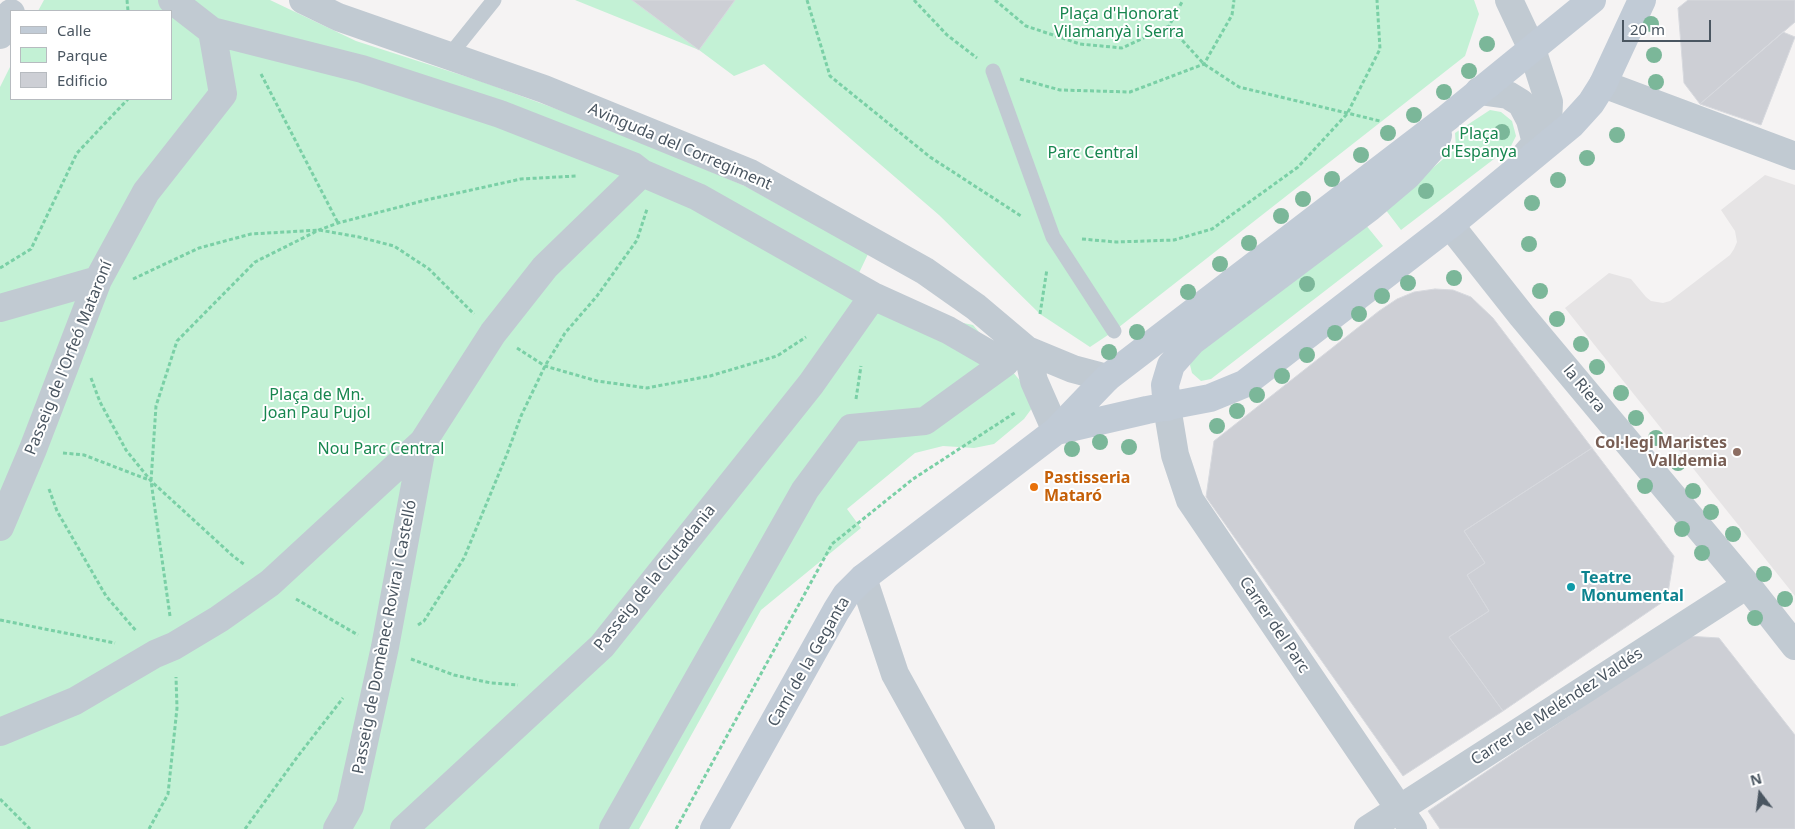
<!DOCTYPE html>
<html>
<head>
<meta charset="utf-8">
<style>
  body { margin:0 }
  #map { position:relative; width:1795px; height:829px; overflow:hidden; background:#f5f3f3; font-family:"Noto Sans",sans-serif }
  canvas { display:block }
  .legend { position:absolute; left:10px; top:10px; width:162px; height:90px; box-sizing:border-box; background:#fff; border:1px solid #b7bbc0; margin:0; padding:6px 9px; list-style:none; font-size:15px; color:#4a5661 }
  .legend li { display:flex; align-items:center; gap:10px; height:25px }
  .legend b { width:25px; border:1px solid #b7bbc0 }
  .north { position:absolute; left:1735px; top:769px; width:50px; height:50px; -webkit-text-stroke:4px #fff; paint-order:stroke; rotate:345deg; font-size:14px; font-weight:700; line-height:20px; text-align:center; color:#4a5661 }
  .north::after { content:''; display:block; margin:auto; width:18px; height:22px; background:#4a5661; clip-path:polygon(50% 0,100% 100%,50% 72%,0 100%) }
  .scale { position:absolute; left:1622px; top:20px; width:89px; height:22px; box-sizing:border-box; border:2px solid #4a5661; border-top:0; padding-left:6px; font-size:15px; line-height:18px; white-space:nowrap; color:#4a5661; -webkit-text-stroke:4px #fff; paint-order:stroke }
</style>
</head>
<body>
<div id="map">
<canvas width="1795" height="829"></canvas>
<ul class="legend">
<li><b style="height:6px;background:#c1cbd6"></b>Calle</li>
<li><b style="height:14px;background:#c3f1d5"></b>Parque</li>
<li><b style="height:14px;background:#cdcfd5"></b>Edificio</li>
</ul>
<div class="north">N</div>
<div class="scale">20 m</div>
</div>
<script>
const ctx = document.querySelector('canvas').getContext('2d');
ctx.lineJoin = 'round';
function fill(path, color) { ctx.fillStyle = color; ctx.fill(path, 'evenodd'); }
const poly = rows => new Path2D(rows.map(r => 'M' + r).join(''));
function trace(path, color, width, dash) { ctx.strokeStyle = color; ctx.lineWidth = width; ctx.lineCap = dash ? 'butt' : 'round'; ctx.setLineDash(dash || []); ctx.stroke(path); }
function write(font, color, halo, rows, align = 'center') {
  ctx.font = font + ' "Noto Sans",sans-serif'; ctx.lineWidth = 4; ctx.setLineDash([]); ctx.textBaseline = 'middle'; ctx.strokeStyle = halo; ctx.fillStyle = color; for (const [text, x, y, turn = 0] of rows) {
    ctx.save(); ctx.translate(x, y); ctx.rotate((+turn || 0) * Math.PI / 180); ctx.textAlign = isNaN(turn) ? turn : align; if (halo) ctx.strokeText(text, 0, 0); ctx.fillText(text, 0, 0); ctx.restore();
  }
}
fill(poly([
  [1765,175,1795,185,1795,596,1565,308,1609,273,1631,279,1646,297,1651,301,1663,303,1670,301,1730,255,1734,249,1737,242,1735,231,1721,210]
]), '#e6e4e5');
fill(poly([
  [44,0,270,0,356,41,483,82,603,126,745,186,868,254,858,275,929,316,973,325,1028,390,1035,404,1024,419,994,444,974,448,943,446,915,453,847,509,861,528,761,610,639,829,0,829,0,87,11,65,11,99,171,99,171,11,38,11],
  [575,0,1474,0,1479,14,1465,56,1114,331,1090,347,1040,314,939,215,764,64,734,76,699,50],
  [1490,110,1501,112,1512,121,1516,136,1511,146,1401,230,1385,209,1456,148,1455,133],
  [1365,224,1383,246,1211,379,1201,381,1192,373,1190,365,1192,355]
]), '#c3f1d5');
const building = poly([
  [632,0,735,0,699,50,632,0],
  [1688,0,1795,0,1795,22,1700,104,1684,83,1678,8,1688,0],
  [1783,32,1795,37,1761,125,1700,104,1783,32],
  [1435,289,1453,290,1471,297,1493,318,1592,448,1464,531,1485,563,1467,575,1489,611,1449,637,1503,711,1403,776,1206,497,1214,441,1379,311,1397,299,1414,292,1435,289],
  [1592,448,1674,556,1667,599,1503,711,1449,637,1489,611,1467,575,1485,563,1464,531,1592,448],
  [1687,636,1719,638,1795,735,1795,829,1440,829,1428,811,1687,636]
]);
fill(building, '#cdcfd5');
trace(building, '#d7d9de', 1);
trace(poly([
  [127,0,128,11],
  [807,0,830,76,930,157,1021,216],
  [914,0,947,35,977,58],
  [995,0,1026,26,1080,44,1122,48,1169,26,1183,0],
  [1169,26,1204,64,1239,87,1380,121],
  [261,74,338,223],
  [1020,79,1060,90,1130,92,1204,64,1232,15,1234,0],
  [1082,239,1116,242,1174,240,1212,229,1298,167,1347,114,1380,49,1377,0],
  [0,268,31,249,77,153,128,99],
  [133,279,199,248,251,234,319,230,359,237,394,246,429,269,474,314],
  [1040,314,1047,269],
  [517,348,545,366,597,381,647,388,710,376,777,356,806,337],
  [91,378,100,402,126,450,151,481,233,556,245,565],
  [856,399,861,366],
  [63,453,84,455,149,480],
  [49,489,57,511,106,596,137,632],
  [296,599,358,635],
  [170,616,151,481,156,406,177,341,255,262,319,230,338,223,426,200,521,179,576,176],
  [0,620,115,643],
  [418,625,424,621,464,558,507,454,521,416,545,366,565,333,597,296,637,240,647,209],
  [411,659,454,675,491,683,518,685],
  [0,799,30,829],
  [149,829,168,794,177,708,176,677],
  [245,829,298,756,343,698],
  [676,829,832,544,913,479,1016,412]
]), '#7ad0a6', 3, [4, 2.5]);
trace(poly([
  [449,56,494,0],
  [993,71,1053,237,1114,331]
]), '#c1cad2', 15);
trace(poly([
  [303,0,338,17,544,89,750,173,925,271,976,307,1027,350,1073,369,1107,378],
  [1509,0,1532,49,1549,102,1548,123,1536,143,1523,158],
  [212,31,362,69,500,114,633,166,642,173,698,197,873,296,948,330,1005,363,925,421,851,428,805,490,613,829],
  [0,35,11,13],
  [1603,84,1795,156],
  [1479,91,1508,95,1521,103,1530,120,1536,143],
  [1450,225,1522,316,1747,585,1795,646],
  [0,308,98,280],
  [1027,350,1034,381,1056,431],
  [1167,407,1175,455,1190,500,1413,829],
  [0,527,33,449,98,280,146,192,223,94,212,31,172,0],
  [863,578,895,674,981,829],
  [0,732,75,701,155,654,174,646,219,619,270,583,423,442,493,333,545,267,642,173],
  [337,829,350,806,385,647,423,442],
  [404,829,602,646,811,384,873,296],
  [1368,829,1747,585]
]), '#c1cad2', 28);
trace(poly([
  [1191,342,1369,208,1408,175,1433,147,1438,135],
  [1167,407,1165,385,1171,365,1203,329],
  [1056,431,1147,410,1210,398,1244,384,1450,225,1571,125,1591,103,1603,84,1642,0],
  [714,829,836,611,846,595,863,578,1056,431,1107,378,1447,118,1592,0]
]), '#c1cbd6', 28);
ctx.fillStyle = '#7bb799';
for (const [x, y] of [
  [1651,24],
  [1487,44],
  [1654,55],
  [1469,71],
  [1656,82],
  [1444,92],
  [1414,115],
  [1502,132],
  [1388,133],
  [1617,135],
  [1361,155],
  [1587,158],
  [1332,179],
  [1558,180],
  [1426,191],
  [1303,199],
  [1532,203],
  [1281,216],
  [1249,243],
  [1529,244],
  [1220,264],
  [1454,278],
  [1408,283],
  [1307,284],
  [1540,291],
  [1188,292],
  [1382,296],
  [1359,314],
  [1557,319],
  [1137,332],
  [1335,333],
  [1581,344],
  [1109,352],
  [1307,355],
  [1597,367],
  [1282,376],
  [1621,393],
  [1257,395],
  [1237,411],
  [1636,418],
  [1217,426],
  [1656,438],
  [1100,442],
  [1129,447],
  [1072,449],
  [1678,463],
  [1645,486],
  [1693,491],
  [1711,512],
  [1682,529],
  [1733,534],
  [1702,553],
  [1764,574],
  [1785,599],
  [1755,618]
]) { ctx.beginPath(); ctx.arc(x, y, 8, 0, 2 * Math.PI); ctx.fill(); }
for (const [x, y, r, color] of [
  [1737,452,5,"#8d6e63"],
  [1034,487,5,"#e8710a"],
  [1571,587,5,"#0f9aa8"]
]) { const dot = new Path2D(); dot.arc(x, y, r, 0, 2 * Math.PI); ctx.fillStyle = color; ctx.fill(dot); trace(dot, '#fff', 2); }
write('16px', '#17864f', '#fff', [
  ["Plaça d'Honorat",1119,14],
  ["Vilamanyà i Serra",1119,32],
  ["Plaça",1479,134],
  ["d'Espanya",1479,152],
  ["Parc Central",1093,153],
  ["Plaça de Mn.",317,395],
  ["Joan Pau Pujol",317,413],
  ["Nou Parc Central",381,449]
]);
write('16px', '#4a5661', '#fff', [
  ["Avinguda del Corregiment",680,147,23],
  ["Passeig de l'Orfeó Mataroní",69,358,-68],
  ["la Riera",1584,389,50],
  ["Passeig de la Ciutadania",655,578,-51],
  ["Carrer del Parc",1274,625,56],
  ["Passeig de Domènec Rovira i Castelló",385,637,-79],
  ["Camí de la Geganta",809,662,-60],
  ["Carrer de Meléndez Valdés",1557,707,-33]
]);
write('bold 16px', '#785e54', '#fff', [
  ["Col·legi Maristes",1727,443],
  ["Valldemia",1727,461]
], 'right');
write('bold 16px', '#c56008', '#fff', [
  ["Pastisseria",1044,478],
  ["Mataró",1044,496]
], 'left');
write('bold 16px', '#0d838f', '#fff', [
  ["Teatre",1581,578],
  ["Monumental",1581,596]
], 'left');
</script>
</body>
</html>
